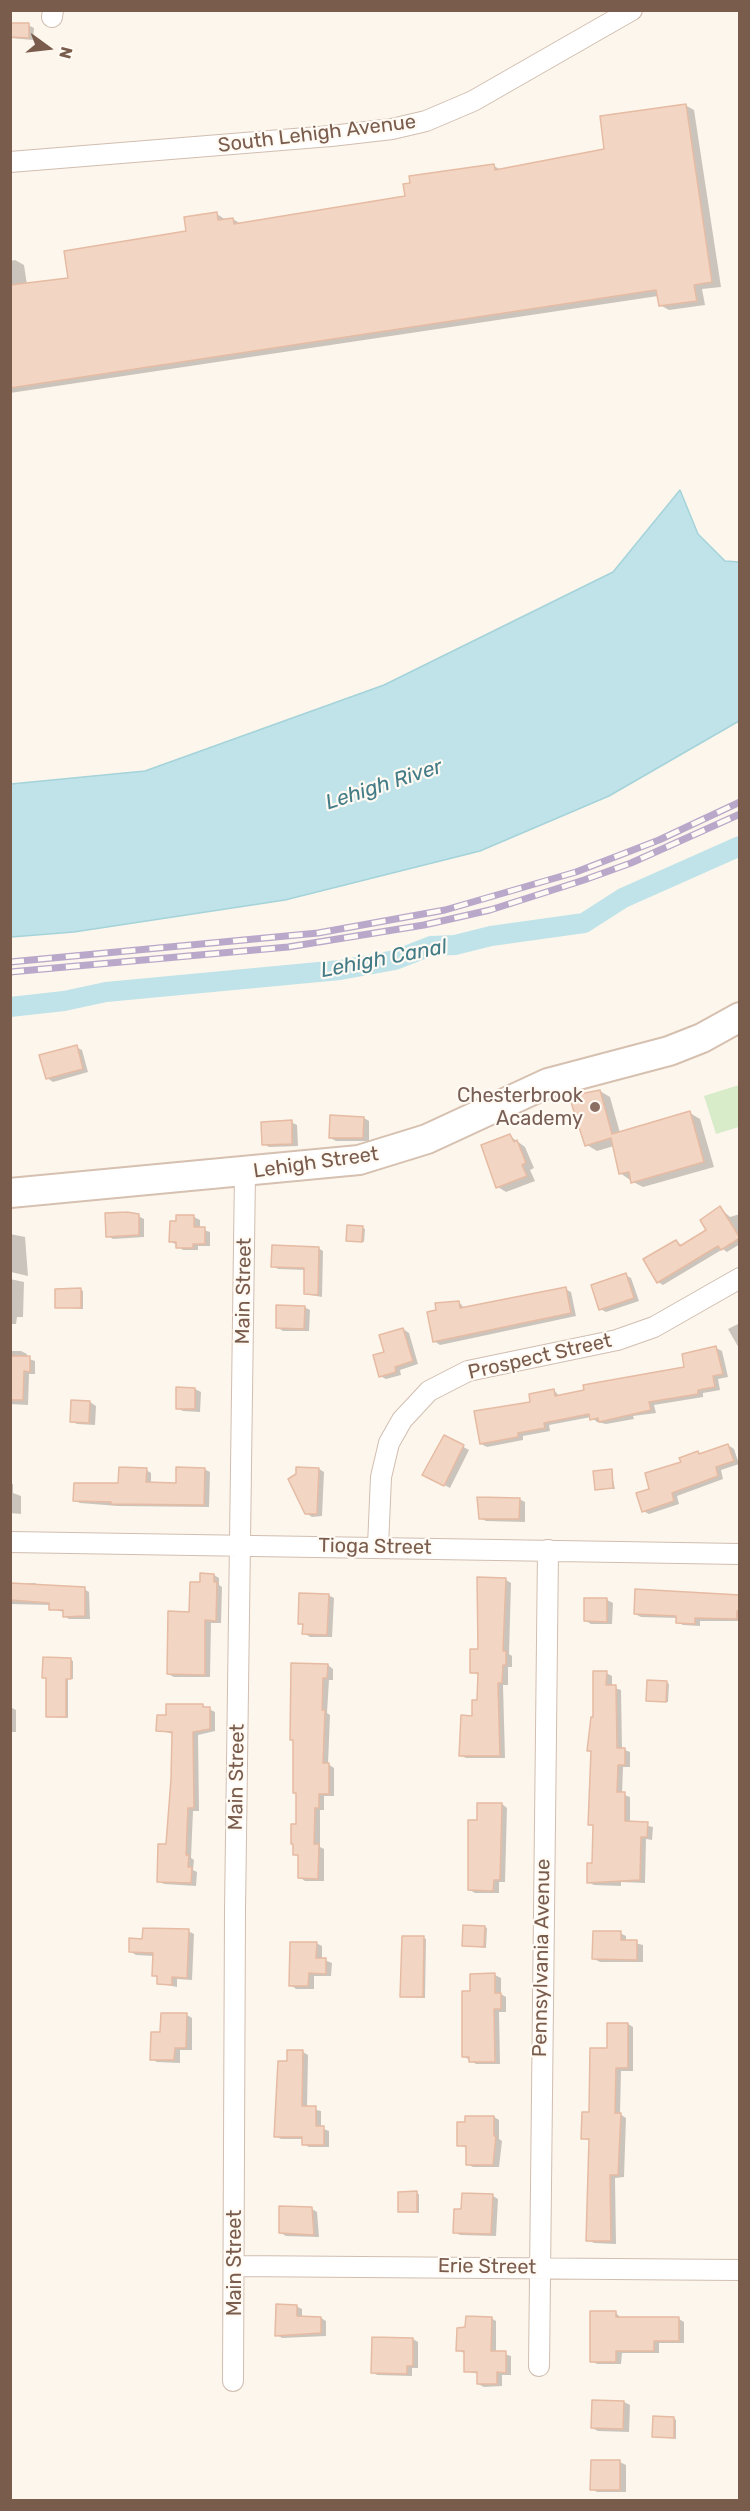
<!DOCTYPE html>
<html>
<head>
<meta charset="utf-8">
<style>
  body { margin:0 }
  #map { position:relative; width:750px; height:2511px; overflow:hidden; background:#fdf6ec; font-family:Rubik,sans-serif }
  canvas { display:block }
  .frame { position:absolute; inset:0; border:12px solid #7a5c4d; pointer-events:none }
  .north { position:absolute; left:18px; top:18px; width:60px; height:60px; -webkit-text-stroke:4px #fffaf3; paint-order:stroke; rotate:105deg; font-size:16px; font-weight:700; line-height:24px; text-align:center; color:#7a5c4d }
  .north::after { content:''; display:block; margin:auto; width:21px; height:27px; background:#7a5c4d; clip-path:polygon(50% 0,100% 100%,50% 72%,0 100%) }
</style>
</head>
<body>
<div id="map">
<canvas width="750" height="2511"></canvas>
<div class="frame"></div>
<div class="north">N</div>
</div>
<script>
const ctx = document.querySelector('canvas').getContext('2d');
ctx.lineJoin = 'round';
function fill(path, color) { ctx.fillStyle = color; ctx.fill(path, 'evenodd'); }
const poly = rows => new Path2D(rows.map(r => 'M' + r).join(''));
function trace(path, color, width, dash) { ctx.strokeStyle = color; ctx.lineWidth = width; ctx.lineCap = dash ? 'butt' : 'round'; ctx.setLineDash(dash || []); ctx.stroke(path); }
function write(font, color, halo, rows, align = 'center') {
  ctx.font = font + ' Rubik,sans-serif'; ctx.lineWidth = 4.5; ctx.setLineDash([]); ctx.textBaseline = 'middle'; ctx.strokeStyle = halo; ctx.fillStyle = color; for (const [text, x, y, turn = 0] of rows) {
    ctx.save(); ctx.translate(x, y); ctx.rotate((+turn || 0) * Math.PI / 180); ctx.textAlign = isNaN(turn) ? turn : align; if (halo) ctx.strokeText(text, 0, 0); ctx.fillText(text, 0, 0); ctx.restore();
  }
}
fill(poly([
  [739,1085,739,1127,716,1134,704,1096]
]), '#d8ecc9');
const water = poly([
  [680,490,698,534,725,561,739,562,739,721,609,796,480,851,285,900,74,932,11,937,11,784,145,771,384,685,613,572,680,490]
]);
fill(water, '#bfe3e8');
trace(water, '#a5d3da', 1.5);
fill(poly([
  [10,24,28,25,34,28,33,40,10,38],
  [685,105,694,110,721,287,702,289,705,305,669,310,660,305,658,296,10,393,10,261,15,260,24,265,27,285,69,280,188,233,217,214,226,220,233,219,241,224,406,198,494,166,501,170,606,150],
  [76,1047,82,1050,88,1072,53,1082,47,1078],
  [600,1091,610,1097,620,1133,690,1113,700,1119,714,1167,643,1187,633,1182,620,1173,614,1146,597,1151,587,1145],
  [364,1118,369,1121,369,1141,336,1141,330,1138],
  [291,1122,297,1125,298,1146,269,1147,264,1144],
  [510,1136,525,1147,534,1168,530,1170,535,1181,506,1192,498,1187],
  [720,1208,730,1217,740,1214,740,1244,727,1252,723,1249,663,1285,658,1282,676,1242,682,1245,708,1230],
  [138,1216,144,1219,144,1237,113,1239,108,1236],
  [178,1217,194,1217,200,1220,200,1229,210,1232,210,1246,198,1246,198,1250,183,1250,171,1241],
  [363,1228,365,1229,364,1242,348,1240],
  [10,1234,25,1237,28,1276,11,1272],
  [318,1248,323,1251,322,1297,305,1294,306,1270,278,1269,273,1266],
  [625,1275,631,1278,639,1301,606,1312,600,1309],
  [10,1279,24,1282,23,1317,17,1317,16,1324,10,1324],
  [565,1289,571,1292,576,1316,440,1345,434,1341,436,1304,459,1302,465,1309],
  [81,1290,83,1291,83,1309,57,1307],
  [304,1307,310,1310,309,1331,283,1331,277,1327],
  [740,1323,740,1350,728,1329],
  [403,1329,409,1333,418,1364,400,1370,401,1375,386,1379,380,1376],
  [716,1348,722,1351,728,1377,718,1379,720,1390,703,1393,703,1397,654,1405,656,1413,633,1416,634,1419,606,1424,597,1422,591,1417,549,1425,550,1431,523,1436,523,1440,487,1447,481,1444,532,1403,554,1390,560,1397,686,1368],
  [10,1351,21,1351,27,1354,26,1358,35,1361,35,1374,29,1374,28,1405,10,1404],
  [178,1389,195,1389,201,1392,200,1412,183,1411,177,1408],
  [73,1401,90,1402,96,1406,95,1425,77,1424,71,1421],
  [445,1437,469,1450,450,1488,424,1474],
  [728,1445,734,1449,739,1464,721,1470,723,1479,677,1496,679,1504,649,1514,643,1511,651,1490,683,1463,698,1452,701,1454],
  [204,1469,210,1472,209,1507,118,1506,80,1503,74,1500,120,1484,146,1470,151,1473,151,1484,178,1484],
  [319,1469,324,1472,322,1516,312,1517,306,1513],
  [611,1471,615,1489,596,1489],
  [10,1483,13,1484,13,1493,21,1496,21,1514,10,1513],
  [519,1499,525,1502,525,1522,486,1521,480,1518],
  [214,1575,219,1578,219,1585,222,1587,221,1623,211,1623,210,1677,174,1677,168,1674,201,1584],
  [506,1580,511,1583,509,1654,512,1656,512,1667,508,1667,508,1685,503,1685,505,1758,466,1758,460,1755,478,1701,479,1675,471,1672],
  [35,1583,40,1586,84,1589,89,1592,90,1619,69,1619,64,1616,64,1612,51,1609,51,1605,10,1604,10,1584],
  [328,1595,334,1598,332,1637,310,1637,304,1633,304,1626,299,1623],
  [740,1596,740,1621,700,1621,700,1626,683,1625,677,1622,678,1618,641,1617,635,1614],
  [586,1600,607,1600,613,1603,612,1624,591,1624,586,1621],
  [71,1660,73,1661,73,1679,68,1679,68,1718,50,1717,48,1716,48,1678,44,1677],
  [328,1665,333,1669,333,1680,329,1680,327,1713,330,1715,328,1764,334,1768,334,1796,324,1796,324,1810,320,1810,320,1847,324,1849,324,1881,305,1881,299,1877,299,1857,295,1854,297,1826,295,1741,292,1739],
  [606,1673,612,1676,612,1687,621,1690,622,1749,630,1752,630,1767,623,1767,622,1794,630,1797,630,1822,653,1827,652,1840,646,1839,645,1883,621,1882,621,1886,594,1885,588,1882,594,1864,594,1827,589,1824,592,1752,589,1751],
  [666,1682,669,1684,668,1702,648,1701],
  [203,1706,215,1712,215,1731,198,1735,199,1811,193,1811,191,1858,194,1860,193,1870,197,1872,196,1886,164,1884,158,1881,169,1832,173,1734,158,1730,167,1717],
  [10,1707,16,1710,16,1732,10,1732],
  [502,1804,507,1808,505,1882,499,1882,499,1893,475,1893,470,1890,478,1822],
  [484,1927,487,1928,486,1948,464,1945],
  [188,1931,194,1934,192,1980,177,1979,177,1987,158,1983,159,1978,154,1975,154,1956,136,1955,131,1952,144,1941],
  [620,1933,626,1936,626,1941,643,1945,643,1962,600,1962,594,1959],
  [424,1938,426,1939,425,1998,403,1997,401,1996],
  [316,1943,322,1946,322,1959,332,1963,331,1976,314,1976,314,1989,296,1989,291,1985],
  [495,1975,501,1978,501,1994,506,1997,506,2012,499,2012,500,2064,476,2064,463,2056,471,1992],
  [187,2015,192,2018,192,2050,180,2050,180,2063,157,2062,151,2059,162,2034],
  [628,2024,633,2027,633,2071,621,2071,620,2114,626,2118,624,2177,615,2178,616,2244,594,2243,588,2240,590,2141,583,2138,608,2049],
  [303,2052,308,2055,307,2108,321,2111,321,2128,329,2131,329,2147,309,2147,303,2144,303,2139,281,2139,275,2136,288,2063],
  [494,2117,499,2120,499,2139,502,2141,499,2167,473,2167,467,2164,467,2148,459,2145,467,2123],
  [399,2193,419,2194,419,2213,400,2211],
  [493,2196,498,2199,496,2236,460,2235,455,2232,462,2211],
  [312,2209,317,2212,319,2237,286,2236,281,2233],
  [296,2306,302,2309,302,2318,321,2318,326,2321,326,2336,282,2338,277,2335],
  [615,2312,621,2318,679,2319,684,2322,684,2343,659,2343,659,2353,622,2353,621,2364,597,2364,592,2361],
  [491,2318,496,2321,496,2352,511,2356,511,2375,502,2375,502,2386,484,2387,478,2384,479,2374,465,2371,466,2354,458,2350,467,2329],
  [413,2339,418,2342,418,2368,412,2368,412,2376,377,2375,372,2372],
  [593,2401,624,2402,630,2405,629,2432,598,2431,592,2428],
  [674,2418,676,2420,676,2439,654,2436],
  [592,2461,620,2462,626,2465,626,2492,597,2492,592,2489]
]), '#0003');
trace(poly([
  [10,1007,64,1001,106,992,340,970,395,960,431,946,455,945,491,936,584,923,623,898,740,846]
]), '#bfe3e8', 20);
const building = poly([
  [10,23,29,23,29,38,10,37,10,23],
  [686,104,712,282,694,285,697,301,659,306,656,290,10,388,10,285,68,278,64,251,186,231,184,217,217,212,218,220,233,218,234,224,405,196,403,184,410,183,409,176,494,164,495,170,604,149,600,116,686,104],
  [77,1045,83,1069,46,1079,39,1055,77,1045],
  [600,1090,612,1134,690,1111,704,1162,631,1183,629,1172,619,1174,611,1138,585,1146,570,1099,576,1098,575,1095,600,1090],
  [330,1115,364,1117,363,1138,329,1138,330,1115],
  [292,1120,292,1144,262,1145,261,1122,292,1120],
  [510,1134,514,1142,517,1140,526,1163,522,1165,527,1176,496,1188,481,1145,510,1134],
  [720,1206,740,1238,721,1250,718,1246,657,1283,643,1259,676,1240,680,1246,706,1230,700,1220,720,1206],
  [127,1212,139,1214,139,1235,106,1237,105,1213,127,1212],
  [176,1215,194,1215,194,1227,205,1227,205,1244,193,1244,193,1248,176,1248,176,1242,169,1242,170,1221,176,1221,176,1215],
  [347,1225,363,1226,362,1242,346,1241,347,1225],
  [272,1245,319,1247,318,1295,304,1294,304,1268,271,1267,272,1245],
  [626,1273,634,1298,599,1310,591,1285,626,1273],
  [566,1287,571,1313,433,1342,427,1312,436,1310,435,1303,459,1301,460,1308,566,1287],
  [81,1288,81,1308,55,1308,55,1289,81,1288],
  [276,1305,305,1306,304,1329,276,1328,276,1305],
  [403,1328,413,1361,395,1367,396,1372,379,1377,373,1355,384,1352,379,1335,403,1328],
  [716,1346,723,1374,713,1376,715,1387,698,1390,698,1394,649,1402,651,1410,599,1422,598,1418,590,1420,589,1414,544,1423,545,1428,518,1433,518,1437,480,1444,474,1411,530,1402,529,1394,554,1389,555,1396,584,1390,583,1385,684,1367,682,1354,716,1346],
  [10,1356,30,1356,30,1372,24,1371,23,1400,10,1400,10,1356],
  [176,1387,195,1388,195,1409,176,1409,176,1387],
  [71,1400,90,1401,89,1423,70,1422,71,1400],
  [444,1435,464,1445,444,1486,422,1475,444,1435],
  [728,1444,734,1461,716,1467,718,1476,672,1493,674,1501,642,1512,636,1493,649,1489,645,1473,681,1462,679,1458,698,1451,699,1454,728,1444],
  [119,1467,147,1468,146,1482,176,1483,176,1467,205,1468,204,1505,111,1504,111,1502,73,1501,74,1483,118,1483,119,1467],
  [296,1467,319,1468,317,1514,305,1514,288,1479,296,1474,296,1467],
  [612,1469,613,1488,595,1490,593,1471,612,1469],
  [477,1497,520,1498,519,1519,479,1519,477,1497],
  [200,1573,214,1574,214,1582,217,1582,216,1621,205,1620,205,1675,167,1674,168,1611,189,1612,190,1582,200,1582,200,1573],
  [477,1577,506,1578,503,1651,506,1651,506,1665,503,1665,502,1683,498,1683,500,1756,459,1756,461,1715,472,1716,472,1700,477,1700,478,1673,470,1673,470,1649,478,1649,477,1577],
  [10,1583,85,1587,85,1616,63,1617,63,1610,49,1610,49,1603,10,1600,10,1583],
  [635,1589,740,1595,740,1611,737,1611,737,1619,695,1618,695,1624,676,1623,676,1616,634,1614,635,1589],
  [299,1593,329,1594,327,1635,302,1634,303,1624,298,1624,299,1593],
  [584,1598,607,1598,607,1622,584,1621,584,1598],
  [43,1657,71,1658,71,1679,66,1679,66,1717,46,1717,46,1678,42,1678,43,1657],
  [291,1663,328,1664,327,1678,323,1678,322,1710,325,1710,323,1763,329,1763,329,1794,319,1794,319,1808,315,1808,314,1844,319,1844,318,1879,298,1878,298,1855,293,1855,293,1844,291,1844,291,1824,296,1824,296,1793,293,1793,293,1740,290,1740,291,1663],
  [593,1671,607,1671,606,1685,616,1685,617,1748,625,1748,625,1765,618,1765,617,1792,625,1792,625,1821,648,1822,647,1837,641,1837,640,1880,587,1883,587,1863,592,1863,593,1825,588,1825,591,1751,587,1751,591,1717,593,1717,593,1671],
  [647,1680,667,1681,666,1702,646,1701,647,1680],
  [166,1704,203,1704,203,1707,210,1707,210,1729,193,1732,194,1808,188,1808,186,1855,189,1855,188,1867,192,1867,191,1883,157,1882,158,1844,166,1844,171,1779,172,1732,156,1731,157,1715,166,1715,166,1704],
  [477,1803,502,1803,500,1880,494,1880,493,1891,468,1890,468,1820,477,1820,477,1803],
  [463,1925,485,1926,484,1947,462,1946,463,1925],
  [143,1928,189,1929,187,1978,172,1977,172,1985,157,1984,157,1976,152,1976,153,1953,129,1952,129,1938,142,1939,143,1928],
  [593,1931,621,1931,621,1940,637,1940,637,1960,592,1959,593,1931],
  [402,1936,424,1936,423,1997,400,1997,402,1936],
  [290,1942,317,1942,316,1958,326,1958,326,1974,309,1973,308,1986,289,1986,290,1942],
  [495,1973,495,1993,501,1993,501,2009,494,2009,495,2062,469,2062,469,2057,462,2057,462,1991,470,1991,470,1974,495,1973],
  [161,2013,187,2013,186,2048,175,2048,174,2060,150,2060,151,2032,160,2032,161,2013],
  [607,2023,628,2023,628,2068,616,2068,615,2113,621,2113,618,2175,610,2175,611,2241,586,2241,589,2139,581,2139,582,2112,589,2112,590,2048,607,2048,607,2023],
  [287,2050,303,2050,302,2106,316,2106,316,2126,324,2126,324,2145,302,2145,302,2137,274,2137,278,2061,287,2061,287,2050],
  [465,2116,494,2116,494,2136,496,2136,493,2165,466,2165,466,2146,457,2146,457,2122,465,2122,465,2116],
  [417,2191,417,2212,398,2212,398,2192,417,2191],
  [462,2193,493,2194,491,2234,453,2233,454,2209,461,2209,462,2193],
  [279,2206,312,2207,314,2235,279,2233,279,2206],
  [276,2304,297,2305,297,2316,321,2317,321,2333,275,2336,276,2304],
  [590,2311,616,2311,616,2317,679,2317,679,2341,654,2341,654,2351,616,2351,616,2362,590,2362,590,2311],
  [466,2316,492,2317,491,2351,506,2351,506,2373,497,2372,497,2384,477,2384,477,2372,464,2372,464,2351,456,2351,457,2328,465,2327,466,2316],
  [372,2337,413,2338,413,2366,407,2366,407,2374,371,2373,372,2337],
  [592,2400,624,2401,623,2429,591,2428,592,2400],
  [653,2416,674,2417,674,2438,652,2437,653,2416],
  [591,2460,620,2460,620,2490,590,2490,591,2460]
]);
fill(building, '#f3d5c3');
trace(building, '#e6bba3', 1.5);
const street = poly([
  [52,17,53,10],
  [10,162,331,136,392,129,426,121,473,101,632,10],
  [10,1542,740,1554],
  [378,1546,381,1477,389,1443,402,1420,429,1391,468,1371,617,1340,654,1327,740,1278],
  [235,2266,740,2270],
  [539,2366,548,1550],
  [233,2381,235,1910,245,1172]
]);
const secondary = poly([
  [10,1193,359,1160,427,1139,548,1083,669,1051,702,1038,740,1017]
]);
trace(street, '#d1beb0', 22);
trace(secondary, '#d6c0b0', 32);
trace(street, '#fff', 20);
trace(secondary, '#fff', 28);
const rail = poly([
  [10,962,318,933,445,910,576,872,659,840,740,802],
  [10,972,288,947,424,925,490,910,584,880,631,863,740,814]
]);
trace(rail, '#b9a8c9', 7);
trace(rail, '#fffaf3', 4.5, [14]);
for (const [x, y, r, color] of [
  [595,1107,6,"#8d6e63"]
]) { const dot = new Path2D(); dot.arc(x, y, r, 0, 2 * Math.PI); ctx.fillStyle = color; ctx.fill(dot); trace(dot, '#fffaf3', 2); }
write('20px', '#7a5c4d', '#fffaf3', [
  ["South Lehigh Avenue",317,134,-7],
  ["Lehigh Street",316,1163,-8],
  ["Main Street",244,1291,-89],
  ["Prospect Street",540,1357,-13],
  ["Tioga Street",375,1547,1],
  ["Main Street",237,1777,-89],
  ["Pennsylvania Avenue",542,1958,-89],
  ["Main Street",235,2263,-90],
  ["Erie Street",487,2267,1]
]);
write('20px', '#785e54', '#fffaf3', [
  ["Chesterbrook",583,1096],
  ["Academy",583,1119]
], 'right');
write('italic 21px', '#437c86', '#fffaf3', [
  ["Lehigh River",384,785,-18],
  ["Lehigh Canal",384,959,-11]
]);
</script>
</body>
</html>
